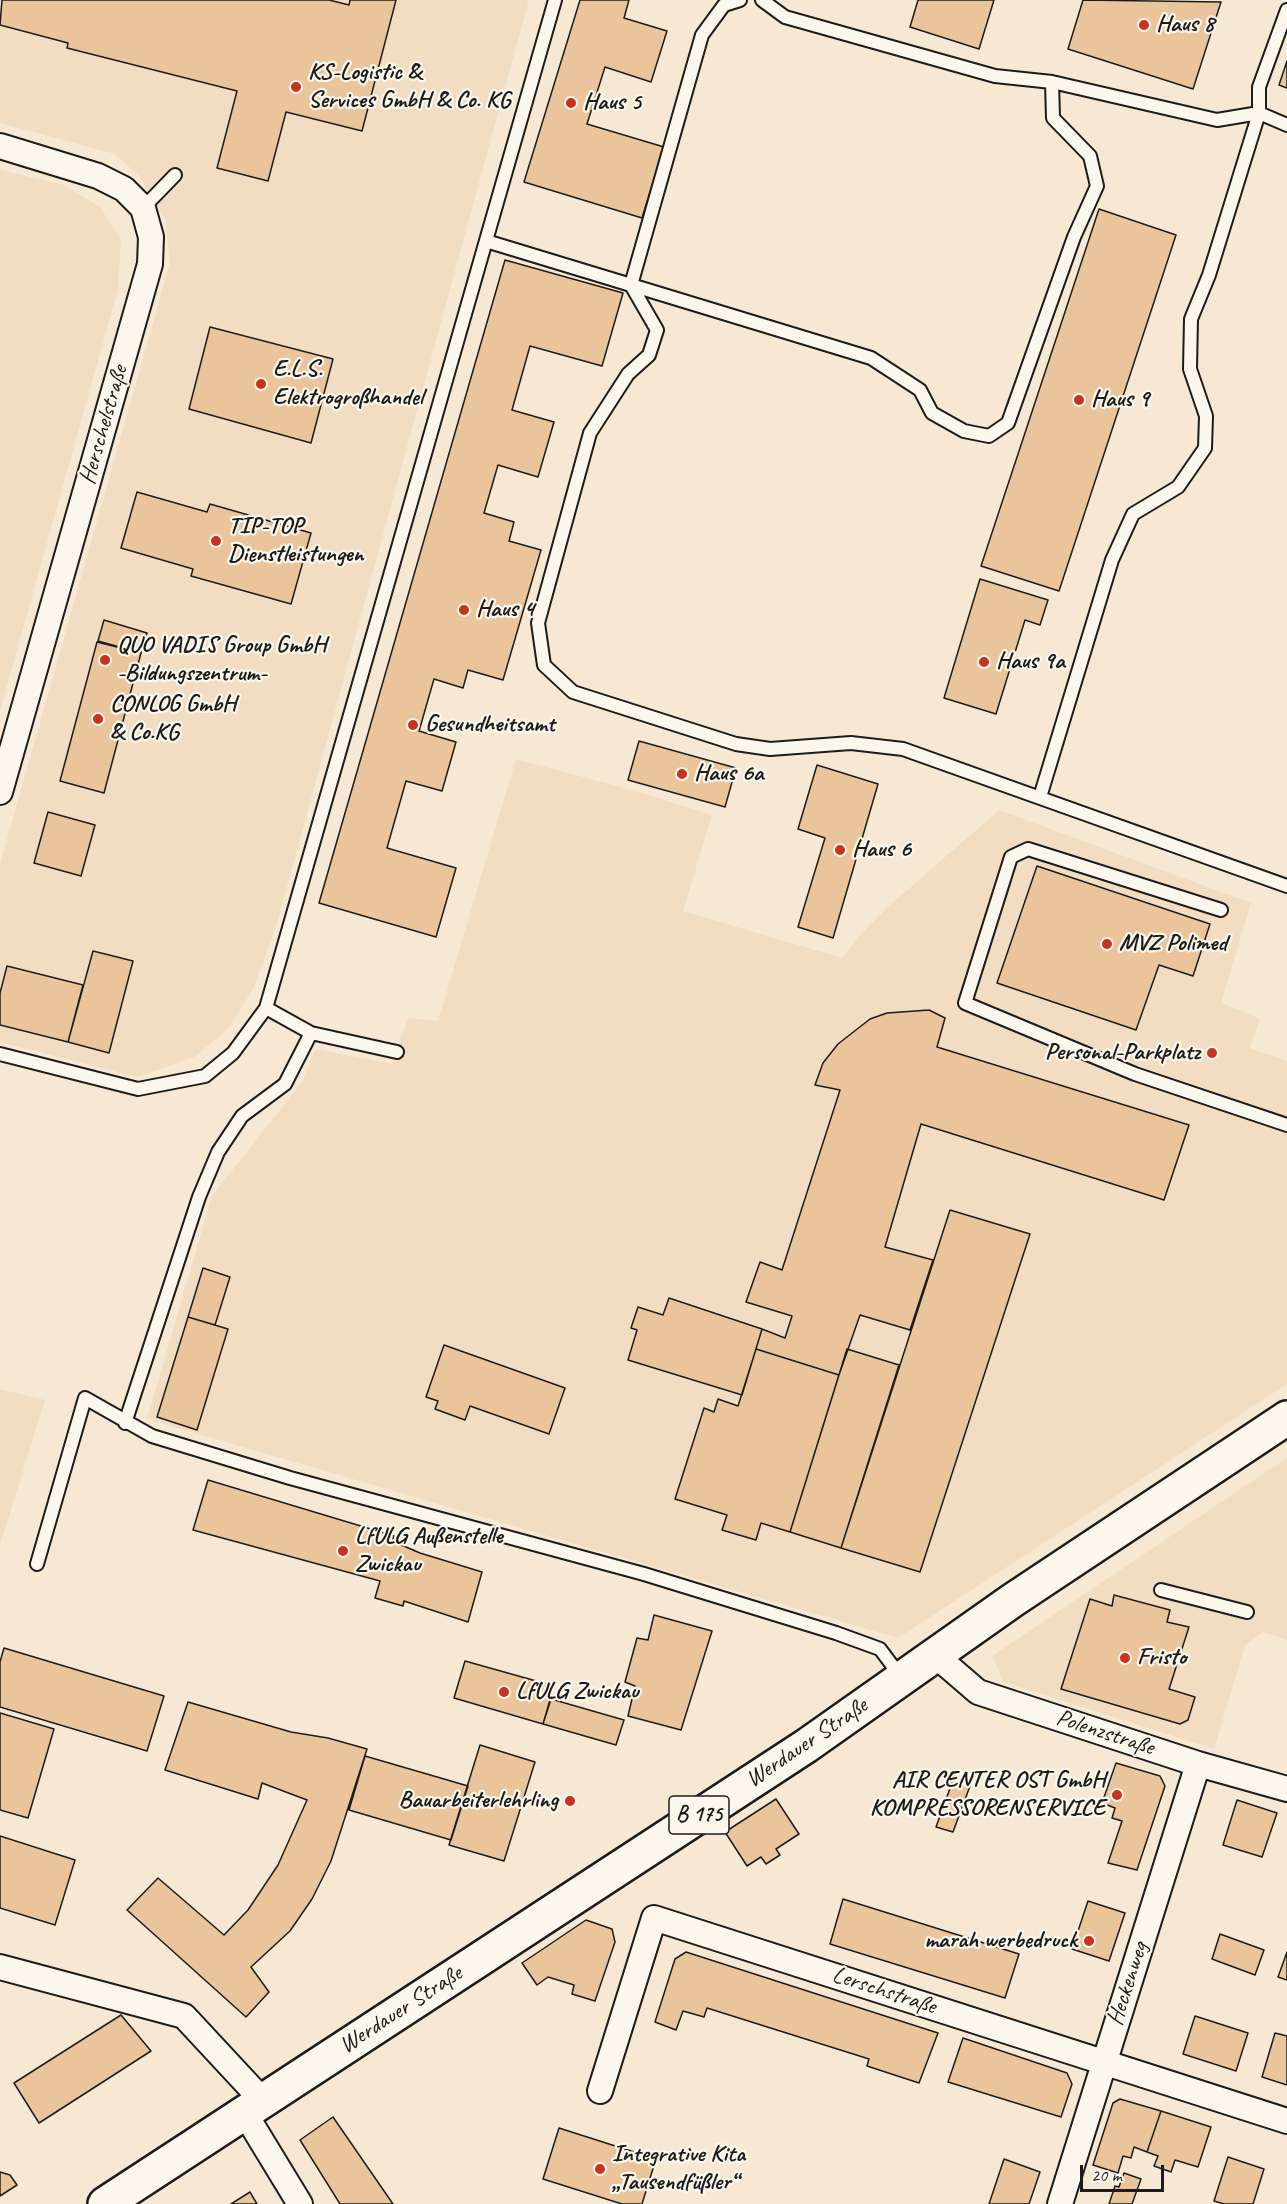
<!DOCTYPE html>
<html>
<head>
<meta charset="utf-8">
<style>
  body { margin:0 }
  #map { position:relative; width:1287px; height:2204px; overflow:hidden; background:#f6e8d3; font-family:Caveat,sans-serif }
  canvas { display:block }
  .scale { position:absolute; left:1080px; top:2165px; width:84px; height:27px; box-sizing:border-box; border:3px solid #1c1c1c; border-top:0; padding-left:8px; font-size:18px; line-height:21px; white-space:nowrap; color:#1c1c1c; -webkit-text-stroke:4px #fbf7ec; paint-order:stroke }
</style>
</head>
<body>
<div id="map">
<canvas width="1287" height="2204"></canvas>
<div class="scale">20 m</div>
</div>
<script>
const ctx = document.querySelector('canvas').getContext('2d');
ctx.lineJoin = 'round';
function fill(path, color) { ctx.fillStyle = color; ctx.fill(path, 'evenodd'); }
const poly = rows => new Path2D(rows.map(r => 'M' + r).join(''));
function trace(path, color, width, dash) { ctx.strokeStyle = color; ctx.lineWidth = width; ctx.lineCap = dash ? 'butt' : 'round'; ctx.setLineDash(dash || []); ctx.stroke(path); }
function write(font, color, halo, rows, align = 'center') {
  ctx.font = font + ' Caveat,sans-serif'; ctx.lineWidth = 4.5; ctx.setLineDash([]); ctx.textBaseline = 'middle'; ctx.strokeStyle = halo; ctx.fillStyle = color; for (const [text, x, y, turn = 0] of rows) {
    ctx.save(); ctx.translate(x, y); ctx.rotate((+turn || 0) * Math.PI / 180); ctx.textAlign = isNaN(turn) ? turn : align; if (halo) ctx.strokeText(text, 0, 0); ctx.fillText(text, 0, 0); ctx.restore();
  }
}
fill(poly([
  [0,0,529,0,276,927,253,989,227,1030,194,1057,137,1077,0,1042,0,864,170,263,166,220,140,177,115,154,0,123],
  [0,170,64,185,100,207,121,240,118,289,0,711],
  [516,759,642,793,712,815,683,911,842,958,862,933,889,906,999,810,1251,903,1221,1003,1260,1019,1250,1048,1287,1061,1287,1384,898,1638,147,1419,212,1196,302,1082,315,1049,392,1064,408,1018,438,1021],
  [0,1389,45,1400,0,1545],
  [1287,1458,1287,1640,1263,1632,1245,1645,1214,1749,1004,1682,992,1656]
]), '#f2ddc2');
const building = poly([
  [2,0,329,0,349,5,350,0,396,0,362,131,286,112,268,181,217,168,237,91,67,48,68,43,0,25,2,0],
  [580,0,629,0,624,18,667,31,651,82,605,67,587,124,664,147,642,218,524,182,580,0],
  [918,0,994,0,979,49,910,27,918,0],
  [1083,0,1221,2,1193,89,1068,49,1083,0],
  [1287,61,1287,88,1279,85,1287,61],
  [1099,209,1176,235,1059,591,981,566,1099,209],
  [505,260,623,293,602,366,530,346,512,410,554,422,538,477,498,465,484,513,514,522,509,541,541,550,503,680,468,670,463,688,434,679,419,731,456,742,442,791,406,781,387,848,456,868,436,937,319,903,505,260],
  [210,327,333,359,311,443,189,409,210,327],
  [137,492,207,512,210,504,311,533,291,604,191,576,193,569,121,548,137,492],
  [980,579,1048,600,1040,625,1025,620,996,714,944,698,980,579],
  [104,620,147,633,141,653,98,641,104,620],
  [97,642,141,653,104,793,60,781,97,642],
  [639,741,736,768,725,807,628,780,639,741],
  [817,765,878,784,833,938,798,927,825,838,798,829,817,765],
  [48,812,95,825,81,876,34,863,48,812],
  [1037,866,1210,924,1193,976,1159,965,1136,1030,997,983,1037,866],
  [93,951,133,961,109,1053,68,1042,93,951],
  [7,966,83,985,68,1042,0,1025,0,993,7,966],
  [929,1010,945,1018,937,1047,1189,1125,1164,1200,921,1124,885,1247,933,1260,910,1330,860,1315,839,1375,756,1349,762,1329,785,1338,792,1316,746,1302,760,1262,782,1270,840,1090,815,1085,823,1063,838,1044,870,1019,887,1013,929,1010],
  [950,1210,1030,1234,920,1572,841,1548,950,1210],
  [203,1268,230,1277,215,1325,188,1317,203,1268],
  [669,1298,762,1329,742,1395,628,1360,637,1330,631,1328,638,1307,663,1315,669,1298],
  [188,1317,228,1329,197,1430,157,1417,188,1317],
  [444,1345,565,1388,549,1434,470,1406,465,1420,435,1409,438,1401,426,1397,444,1345],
  [756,1349,839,1375,790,1532,761,1523,756,1540,722,1530,727,1515,675,1499,704,1408,714,1412,718,1399,738,1406,756,1349],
  [847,1349,899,1365,841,1548,790,1532,847,1349],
  [208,1480,394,1536,392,1541,420,1553,482,1572,468,1622,404,1601,403,1606,375,1598,380,1581,193,1530,208,1480],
  [1114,1595,1170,1610,1167,1622,1189,1627,1169,1689,1195,1697,1188,1720,1180,1724,1061,1689,1090,1599,1112,1606,1114,1595],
  [654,1615,712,1631,681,1730,628,1716,635,1686,625,1682,637,1638,648,1640,654,1615],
  [4,1648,164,1696,147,1751,0,1707,0,1662,4,1648],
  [465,1661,554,1686,543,1724,454,1698,465,1661],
  [551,1699,624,1720,616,1745,543,1724,551,1699],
  [188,1702,291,1732,328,1738,367,1749,331,1861,312,1899,290,1931,251,1967,269,1992,246,2017,127,1910,158,1878,224,1935,248,1910,278,1865,307,1800,262,1783,258,1799,165,1770,188,1702],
  [0,1713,54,1729,28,1818,0,1810,0,1713],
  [480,1745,535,1762,504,1861,449,1845,480,1745],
  [365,1756,468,1786,451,1840,349,1810,365,1756],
  [1116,1763,1160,1776,1165,1786,1137,1870,1108,1863,1122,1821,1112,1818,1115,1808,1102,1803,1116,1763],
  [953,1780,970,1786,953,1832,936,1827,953,1780],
  [776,1799,799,1834,776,1849,780,1855,766,1864,761,1857,747,1866,725,1832,776,1799],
  [1237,1800,1277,1813,1262,1857,1223,1845,1237,1800],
  [0,1836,75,1860,55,1925,0,1908,0,1836],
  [843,1899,1019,1954,1005,1998,830,1944,843,1899],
  [1088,1901,1125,1913,1109,1961,1072,1949,1088,1901],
  [586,1920,612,1929,615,1942,595,2001,572,1994,574,1985,548,1977,537,1985,522,1963,586,1920],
  [1220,1934,1264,1950,1255,1975,1212,1959,1220,1934],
  [686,1952,938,2033,919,2083,867,2066,869,2059,707,2008,704,2017,683,2011,676,2030,655,2022,675,1959,686,1952],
  [1287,1952,1287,1980,1278,1977,1287,1952],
  [121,2015,151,2051,39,2123,14,2083,121,2015],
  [1195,2016,1248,2033,1236,2071,1183,2054,1195,2016],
  [1275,2033,1287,2036,1287,2085,1262,2077,1275,2033],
  [963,2038,1067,2073,1072,2084,1061,2117,948,2082,963,2038],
  [1120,2099,1161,2111,1147,2152,1134,2147,1131,2158,1123,2156,1118,2173,1093,2165,1113,2103,1120,2099],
  [1161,2111,1211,2127,1198,2167,1175,2160,1171,2172,1154,2166,1158,2156,1147,2152,1161,2111],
  [333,2117,393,2204,340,2204,300,2140,333,2117],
  [559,2128,656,2159,642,2204,622,2204,543,2179,559,2128],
  [1228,2157,1264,2169,1253,2204,1224,2204,1214,2201,1228,2157],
  [1004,2159,1040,2172,1029,2204,989,2204,1004,2159],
  [0,2172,10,2175,17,2185,0,2196,0,2172],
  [1124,2173,1141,2179,1132,2204,1109,2204,1115,2186,1119,2187,1124,2173],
  [250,2192,257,2204,231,2204,250,2192]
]);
fill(building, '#eac49a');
trace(building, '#1c1c1c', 1.5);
const lane = poly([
  [740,0,724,5,702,35,631,285,871,358,920,390,932,413,964,431,989,436,1008,423,1074,237,1097,186,1090,156,1053,118,1052,82],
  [762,0,785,17,995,76,1052,82,1217,120,1259,113,1287,125],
  [143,208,175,175],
  [486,241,631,285,657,330,649,355,628,374,590,433,538,623,544,665,573,692,736,744,770,749,851,743,903,749,1287,886],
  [1040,797,1112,560,1133,514,1178,487,1205,448,1206,416,1190,369,1191,319,1209,275,1259,113,1259,87,1287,10],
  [1221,910,1028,849,1011,857,965,1003,1135,1074,1287,1125],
  [266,1008,311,1033,397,1052],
  [0,1054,138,1089,205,1076,233,1053,266,1008,555,0],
  [125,1423,199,1197,218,1152,242,1116,285,1084,311,1033],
  [37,1564,85,1398,152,1436,290,1478,644,1574,836,1633,880,1649,901,1677],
  [1161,1590,1247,1612]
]);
const street = poly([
  [0,146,98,176,124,189,143,208,151,237,150,264,0,792],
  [935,1655,978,1692,1198,1764,1287,1789],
  [0,1967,184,2016,263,2101],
  [600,2091,654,1918,1287,2121],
  [244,2112,300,2204],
  [1060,2204,1198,1764]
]);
const primary = poly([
  [105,2204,806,1746,1013,1600,1287,1418]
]);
trace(lane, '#1c1c1c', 16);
trace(street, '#1c1c1c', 28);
trace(primary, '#1c1c1c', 38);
trace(lane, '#fbf7ec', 12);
trace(street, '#fbf7ec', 24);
trace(primary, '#fbf7ec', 33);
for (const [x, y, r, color] of [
  [1144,25,6,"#c8321e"],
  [296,87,6,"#c8321e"],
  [571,103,6,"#c8321e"],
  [261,384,6,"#c8321e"],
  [1079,400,6,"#c8321e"],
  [216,541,6,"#c8321e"],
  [464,610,6,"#c8321e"],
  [105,660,6,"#c8321e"],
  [984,662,6,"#c8321e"],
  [98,719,6,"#c8321e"],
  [413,725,6,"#c8321e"],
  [682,774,6,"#c8321e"],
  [840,850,6,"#c8321e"],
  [1107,944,6,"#c8321e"],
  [1212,1053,6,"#c8321e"],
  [343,1551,6,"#c8321e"],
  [1125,1658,6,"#c8321e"],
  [504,1692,6,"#c8321e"],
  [1117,1795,6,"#c8321e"],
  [570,1801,6,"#c8321e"],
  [1089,1941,6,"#c8321e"],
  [600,2169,6,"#c8321e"]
]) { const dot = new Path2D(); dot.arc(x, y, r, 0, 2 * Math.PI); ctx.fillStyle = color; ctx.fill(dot); trace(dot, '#fbf7ec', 2); }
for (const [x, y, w] of [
  [699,1815,60]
]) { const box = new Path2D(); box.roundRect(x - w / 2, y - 19, w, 38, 4.5); ctx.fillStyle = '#fbf7ec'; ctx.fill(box); trace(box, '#1c1c1c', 1.5); }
write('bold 22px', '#1c1c1c', null, [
  ["B 175",699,1815]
]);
write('bold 24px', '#1c1c1c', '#fbf7ec', [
  ["Haus 8",1156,25],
  ["KS-Logistic &",308,73],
  ["Services GmbH & Co. KG",308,101],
  ["Haus 5",583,103],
  ["E.L.S.",273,370],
  ["Elektrogroßhandel",273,398],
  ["Haus 9",1091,400],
  ["TIP-TOP",228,527],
  ["Dienstleistungen",228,555],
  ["Haus 4",476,610],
  ["QUO VADIS Group GmbH",117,646],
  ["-Bildungszentrum-",117,674],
  ["Haus 9a",996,662],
  ["CONLOG GmbH",110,705],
  ["& Co.KG",110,733],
  ["Gesundheitsamt",425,725],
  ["Haus 6a",694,774],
  ["Haus 6",852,850],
  ["MVZ Polimed",1119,944],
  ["Personal-Parkplatz",1200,1053,"right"],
  ["LfULG Außenstelle",355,1537],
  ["Zwickau",355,1565],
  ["Fristo",1137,1658],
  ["LfULG Zwickau",516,1692],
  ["AIR CENTER OST GmbH",1105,1781,"right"],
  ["KOMPRESSORENSERVICE",1105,1809,"right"],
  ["Bauarbeiterlehrling",558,1801,"right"],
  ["marah werbedruck",1077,1941,"right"],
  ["Integrative Kita",612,2155],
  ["„Tausendfüßler“",612,2183]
], 'left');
write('24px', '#1c1c1c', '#fbf7ec', [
  ["Herschelstraße",104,425,-74],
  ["Polenzstraße",1105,1733,18],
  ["Werdauer Straße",807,1743,-34],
  ["Heckenweg",1128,1984,-72],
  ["Lerschstraße",884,1991,18],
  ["Werdauer Straße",401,2010,-33]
]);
</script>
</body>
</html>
